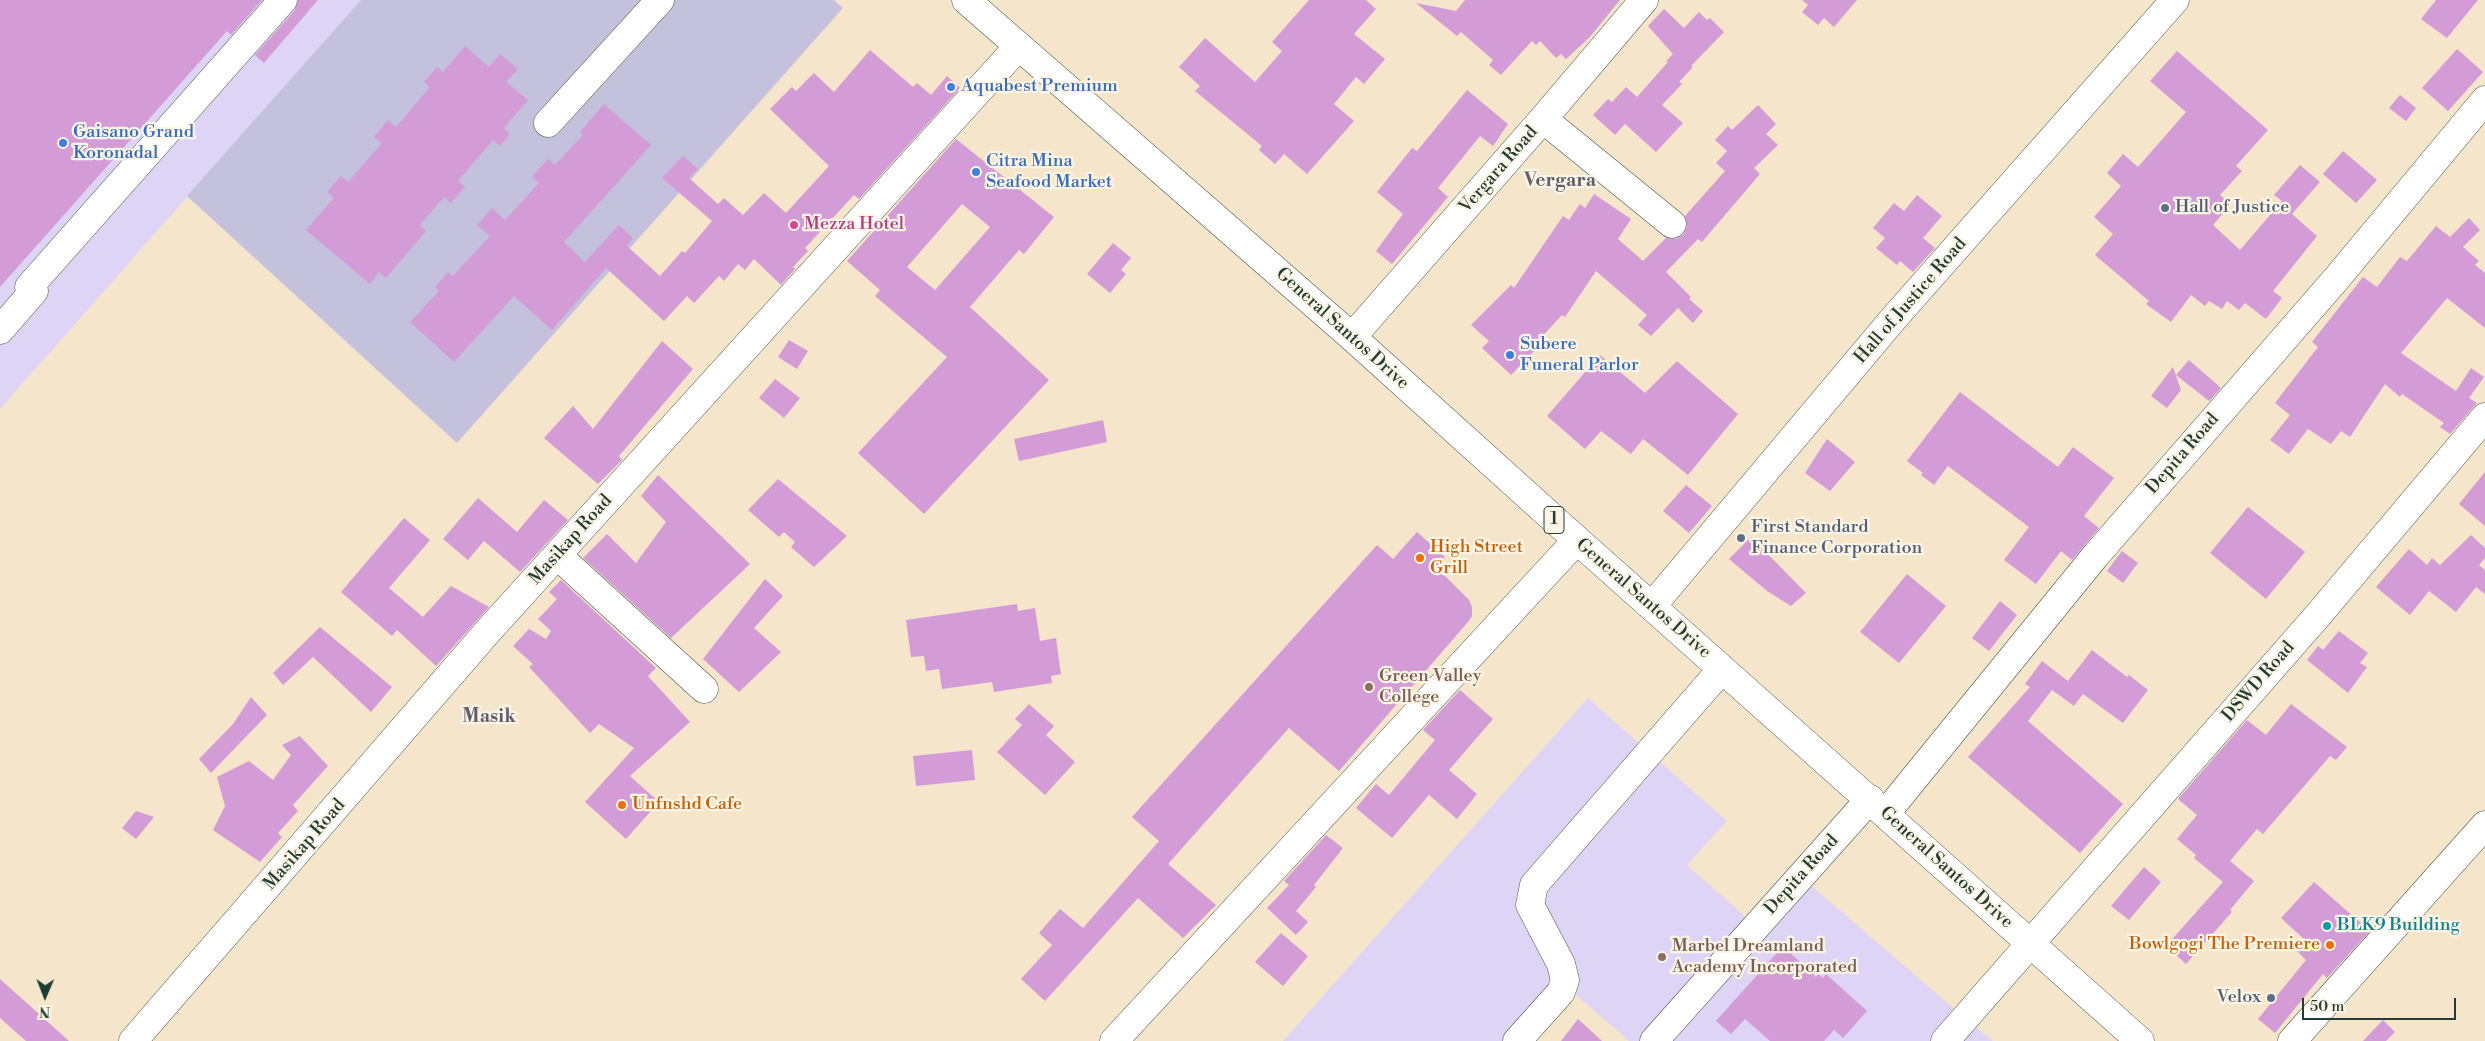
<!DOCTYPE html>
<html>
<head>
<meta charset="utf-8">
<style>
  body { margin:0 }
  #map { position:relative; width:2485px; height:1041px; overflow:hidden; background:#f5e5ca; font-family:"Libre Bodoni",serif }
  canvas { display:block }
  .north { position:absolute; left:20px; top:971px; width:50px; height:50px; -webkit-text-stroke:4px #fcf5e5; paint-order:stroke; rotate:181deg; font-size:14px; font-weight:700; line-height:20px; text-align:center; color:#1f3d34 }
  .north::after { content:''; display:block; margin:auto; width:18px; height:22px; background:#1f3d34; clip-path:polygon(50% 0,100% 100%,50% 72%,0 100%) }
  .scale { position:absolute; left:2302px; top:998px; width:154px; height:22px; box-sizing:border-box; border:2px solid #1f3d34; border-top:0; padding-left:6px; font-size:15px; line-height:18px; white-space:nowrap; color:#1f3d34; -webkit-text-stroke:4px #fcf5e5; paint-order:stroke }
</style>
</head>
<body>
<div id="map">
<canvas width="2485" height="1041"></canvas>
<div class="north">N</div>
<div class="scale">50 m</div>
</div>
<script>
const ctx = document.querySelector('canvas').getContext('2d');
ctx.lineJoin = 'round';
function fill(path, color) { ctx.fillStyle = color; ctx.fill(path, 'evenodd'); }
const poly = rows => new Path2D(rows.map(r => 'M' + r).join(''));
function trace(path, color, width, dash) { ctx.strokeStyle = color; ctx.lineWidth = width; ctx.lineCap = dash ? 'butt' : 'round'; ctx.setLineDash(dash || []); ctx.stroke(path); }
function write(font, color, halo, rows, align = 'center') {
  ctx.font = font + ' "Libre Bodoni",serif'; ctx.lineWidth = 4.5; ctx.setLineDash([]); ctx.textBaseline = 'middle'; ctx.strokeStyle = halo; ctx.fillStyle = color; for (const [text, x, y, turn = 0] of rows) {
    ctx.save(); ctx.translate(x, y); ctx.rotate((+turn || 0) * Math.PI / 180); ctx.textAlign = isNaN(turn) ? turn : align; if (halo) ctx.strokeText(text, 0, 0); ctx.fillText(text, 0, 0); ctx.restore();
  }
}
fill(poly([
  [0,0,361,0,0,409],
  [1588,698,1727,821,1687,865,1750,921,1643,1041,1629,1041,1574,993,1531,1041,1283,1041],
  [1807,882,1965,1018,1993,1041,1664,1041]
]), '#ded5f6');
fill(poly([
  [361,0,834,0,843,8,457,443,187,196]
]), '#c3c1dc');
fill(poly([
  [0,0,262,0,231,35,227,31,0,287],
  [298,0,318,0,264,63,255,55,295,10],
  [1309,0,1366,0,1376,9,1354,34,1385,59,1364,84,1356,77,1334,104,1354,121,1307,174,1284,154,1275,164,1259,150,1262,146,1195,91,1200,86,1179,67,1205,38,1255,82,1282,51,1272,42],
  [1465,0,1620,0,1589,38,1566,59,1561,54,1556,58,1540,41,1536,45,1532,41,1501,75,1489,65,1493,60,1461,32,1457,36,1416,3,1456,11],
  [1802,0,1857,0,1834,27,1824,18,1818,25,1802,12,1808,5],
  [2436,0,2478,0,2447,38,2421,19],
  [1664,9,1684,28,1699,12,1707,20,1710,18,1724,32,1691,66,1693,67,1679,82,1682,84,1662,105,1683,123,1656,152,1625,124,1615,135,1593,115,1608,99,1612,102,1626,87,1637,97,1668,62,1666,61,1673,54,1648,26],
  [465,46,489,67,500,54,518,69,506,82,528,100,504,128,510,134,500,146,493,140,458,181,465,187,451,203,444,197,420,225,426,231,386,278,379,272,370,284,306,230,334,198,327,192,341,176,348,182,382,143,374,137,388,120,396,127,430,87,424,82,437,67,443,72],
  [2457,49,2483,72,2448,111,2422,88],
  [870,50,913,87,917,83,931,95,947,76,960,88,859,199,854,195,805,248,808,251,793,267,795,269,781,285,754,259,745,270,738,264,724,281,719,276,694,303,687,296,664,321,606,268,552,330,514,296,454,362,410,322,439,291,435,287,448,272,453,276,490,236,477,225,492,208,505,220,539,183,532,177,548,159,555,165,583,135,580,132,604,104,651,145,564,242,585,262,619,225,633,238,627,246,660,276,682,251,685,253,712,221,662,178,683,156,698,169,689,178,718,204,724,198,743,215,764,193,786,213,829,166,770,109,792,87,796,91,814,73,834,92],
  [2177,51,2268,130,2236,166,2242,171,2220,195,2231,204,2213,225,2240,250,2282,201,2274,195,2300,165,2320,182,2292,214,2317,236,2273,291,2282,298,2266,319,2245,303,2239,310,2227,301,2222,309,2209,301,2205,306,2191,295,2171,322,2146,304,2149,301,2095,255,2113,234,2094,217,2121,186,2107,173,2123,154,2138,167,2186,112,2150,81],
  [1467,90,1508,124,1493,146,1480,136,1438,188,1448,197,1392,264,1376,251,1403,214,1377,192,1412,148,1417,151],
  [2400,95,2416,108,2406,121,2389,108],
  [1758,105,1776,124,1766,134,1778,145,1754,168,1760,174,1702,242,1698,239,1666,272,1691,297,1689,299,1703,311,1693,323,1678,308,1651,336,1638,325,1647,315,1596,271,1565,317,1562,315,1539,340,1542,343,1511,375,1482,348,1489,341,1471,325,1511,285,1514,288,1563,216,1569,220,1580,204,1585,208,1594,194,1631,219,1618,239,1643,261,1666,238,1677,239,1684,234,1687,226,1685,216,1725,171,1716,163,1727,151,1715,140,1728,126,1732,130],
  [956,139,1054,217,1024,254,1019,250,970,307,1049,380,924,514,858,453,947,357,875,296,880,290,847,261],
  [962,204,990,227,935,290,907,267],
  [2343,151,2377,180,2356,203,2323,174],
  [1917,195,1942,216,1923,238,1935,248,1913,272,1900,261,1897,265,1876,248,1885,238,1873,228,1894,203,1904,211],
  [2469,218,2480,230,2463,247,2479,261,2475,265,2485,273,2485,328,2447,298,2401,353,2456,391,2471,368,2484,377,2469,398,2477,403,2450,434,2440,427,2444,423,2402,394,2400,397,2385,384,2350,437,2341,431,2331,444,2308,429,2289,454,2270,440,2290,415,2275,403,2318,347,2312,342,2363,277,2377,287,2400,257,2407,261,2436,226,2450,237],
  [1113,243,1131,258,1121,270,1126,274,1110,293,1087,274],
  [789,340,808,351,797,369,778,357],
  [662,341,693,369,619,456,622,460,598,484,544,438,573,406,593,429],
  [1600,355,1645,393,1677,361,1738,414,1688,475,1643,439,1631,454,1601,431,1585,449,1547,416],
  [2189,360,2221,388,2209,401,2176,375],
  [2173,367,2181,390,2167,408,2151,396],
  [775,379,800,398,784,418,759,398],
  [1960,392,2058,467,2073,447,2114,478,2084,516,2099,528,2072,560,2061,551,2036,584,2004,560,2029,527,1948,466,1934,485,1921,475,1923,473,1907,461],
  [1103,420,1107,442,1019,461,1014,439],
  [1827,439,1855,462,1830,491,1805,473],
  [2485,472,2485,526,2459,504],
  [658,475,750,564,671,638,583,558,607,534,636,563,666,522,641,496],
  [778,479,847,536,814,567,791,547,795,542,784,532,779,537,748,510],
  [1686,485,1712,506,1689,533,1663,511],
  [478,498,517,532,544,500,568,520,520,572,484,541,468,560,443,539],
  [2248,507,2305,552,2266,599,2210,553],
  [404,518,430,540,389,588,423,617,451,586,489,607,436,666,397,630,392,636,341,592],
  [1417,532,1445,557,1436,567,1469,600,1472,607,1472,616,1468,622,1339,771,1289,728,1168,864,1216,905,1183,938,1138,898,1045,1001,1021,979,1052,945,1039,933,1060,909,1083,928,1159,841,1132,817,1377,545,1393,559],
  [2471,535,2485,548,2485,558,2479,565,2485,570,2485,594,2476,587,2456,612,2429,591,2410,615,2376,587,2409,549,2427,565,2432,558,2440,565],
  [1751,537,1806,593,1791,606,1767,591,1729,559],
  [2122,551,2138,563,2123,583,2107,571],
  [1907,574,1946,606,1899,663,1860,632],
  [765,579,783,596,754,628,781,652,739,692,703,659],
  [561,580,656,668,648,676,690,722,630,776,659,802,626,839,585,802,634,748,599,724,590,733,529,667,533,664,513,646,529,629,546,639,551,631,538,619,557,599,549,592],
  [2000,601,2017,615,1989,651,1972,638],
  [1017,604,1018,611,1035,608,1040,641,1056,638,1061,674,1051,676,1052,683,994,692,992,682,942,689,939,669,926,671,924,656,911,657,906,620],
  [320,627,392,687,371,712,313,657,283,685,273,673],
  [2339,631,2368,653,2360,663,2367,667,2348,693,2307,660,2318,646,2323,650],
  [2092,650,2127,677,2129,675,2148,690,2123,723,2083,694,2074,706,2052,690,2028,721,2123,804,2080,853,1968,757,2030,687,2025,684,2042,661,2068,681],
  [1460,690,1493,719,1449,770,1477,794,1457,819,1429,795,1392,838,1356,808,1376,784,1389,795,1435,740,1423,730],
  [251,697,267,715,211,773,199,759,233,724],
  [1029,704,1054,726,1046,735,1075,762,1045,795,997,752,1022,725,1015,719],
  [2291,704,2347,747,2336,760,2330,756,2263,834,2257,829,2230,861,2254,881,2230,910,2232,912,2186,964,2166,946,2223,882,2194,858,2196,855,2177,839,2197,815,2178,799,2247,720,2266,735],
  [300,736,328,766,293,805,298,811,278,833,282,837,260,862,213,830,225,806,217,777,249,761,273,780,291,755,282,745],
  [972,750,975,780,916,786,913,756],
  [136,811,154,817,136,839,122,828],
  [1326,835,1343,848,1314,885,1316,887,1296,911,1308,922,1296,935,1267,908,1289,885,1284,881],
  [2144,867,2161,882,2129,920,2111,906],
  [2314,882,2370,931,2327,978,2323,974,2275,1033,2258,1019,2306,960,2296,950,2305,940,2281,918],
  [1281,933,1308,956,1283,986,1255,962],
  [1783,946,1816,977,1818,974,1823,978,1826,974,1867,1011,1843,1038,1834,1030,1824,1041,1770,1041,1745,1019,1731,1034,1716,1021],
  [0,979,69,1041,26,1041,0,1018],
  [1578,1019,1602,1041,1561,1041],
  [2383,1020,2395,1032,2386,1041,2363,1041]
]), '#d39cd7');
const minor = poly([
  [1543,119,1672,224],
  [548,123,660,0],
  [0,330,34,291,29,287,283,0],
  [1352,337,1543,119,1644,0],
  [557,555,704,689],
  [1652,606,1894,318,2175,0],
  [1886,813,2096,555,2337,278,2485,100],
  [133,1041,489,630,1018,47],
  [1114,1041,1577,540],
  [1517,1041,1561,992,1565,980,1561,964,1530,905,1534,885,1722,669],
  [1654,1041,1870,799],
  [1945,1041,2320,613,2485,417],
  [2292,1041,2485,825]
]);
const highway = poly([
  [966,0,1352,337,1577,540,2140,1041]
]);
trace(minor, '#3f564a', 29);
trace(highway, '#3f564a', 29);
trace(minor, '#fff', 28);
trace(highway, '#fff', 28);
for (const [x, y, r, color] of [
  [951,87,5,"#3f7fe0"],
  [63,143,5,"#3f7fe0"],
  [976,172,5,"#3f7fe0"],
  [2165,208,5,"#5c6f8a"],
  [794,225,5,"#d1479c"],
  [1510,355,5,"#3f7fe0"],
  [1741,538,5,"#5c6f8a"],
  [1420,558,5,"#e8710a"],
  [1369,687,5,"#8d6e63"],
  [622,805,5,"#e8710a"],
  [2327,926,5,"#0f9aa8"],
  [2330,945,5,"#e8710a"],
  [1662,957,5,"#8d6e63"],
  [2271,998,5,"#5c6f8a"]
]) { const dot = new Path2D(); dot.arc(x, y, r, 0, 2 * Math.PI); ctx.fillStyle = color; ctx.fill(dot); trace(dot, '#fcf5e5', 2); }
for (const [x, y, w] of [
  [1554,520,20]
]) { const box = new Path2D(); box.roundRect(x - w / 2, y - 13.5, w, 27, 4); ctx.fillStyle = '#fcf5e5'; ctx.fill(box); trace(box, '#1f3d34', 1); }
write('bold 16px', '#1f3d34', null, [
  ["1",1554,520]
]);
write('18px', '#366cbe', '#fcf5e5', [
  ["Aquabest Premium",961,87],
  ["Gaisano Grand",73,133],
  ["Koronadal",73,154],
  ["Citra Mina",986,162],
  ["Seafood Market",986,183],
  ["Subere",1520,345],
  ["Funeral Parlor",1520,366]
], 'left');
write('18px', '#1f3d34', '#fcf5e5', [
  ["Vergara Road",1499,170,-49],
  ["Hall of Justice Road",1911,301,-49],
  ["General Santos Drive",1342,329,42],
  ["Depita Road",2183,454,-49],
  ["Masikap Road",571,540,-48],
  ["General Santos Drive",1643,599,41],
  ["DSWD Road",2259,682,-49],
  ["Masikap Road",305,845,-49],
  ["General Santos Drive",1946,868,42],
  ["Depita Road",1802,875,-48]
]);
write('18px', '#4e5e75', '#fcf5e5', [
  ["Hall of Justice",2175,208],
  ["First Standard",1751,528],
  ["Finance Corporation",1751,549],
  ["Velox",2261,998,"right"]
], 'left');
write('18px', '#b23c85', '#fcf5e5', [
  ["Mezza Hotel",804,225]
], 'left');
write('18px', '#c56008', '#fcf5e5', [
  ["High Street",1430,548],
  ["Grill",1430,569],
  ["Unfnshd Cafe",632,805],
  ["Bowlgogi The Premiere",2320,945,"right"]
], 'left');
write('18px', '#785e54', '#fcf5e5', [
  ["Green Valley",1379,677],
  ["College",1379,698],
  ["Marbel Dreamland",1672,947],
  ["Academy Incorporated",1672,968]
], 'left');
write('18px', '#0d838f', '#fcf5e5', [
  ["BLK9 Building",2337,926]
], 'left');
write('bold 19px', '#5e5e6d', '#fcf5e5', [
  ["Vergara",1560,181],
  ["Masik",489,717]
]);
</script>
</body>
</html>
